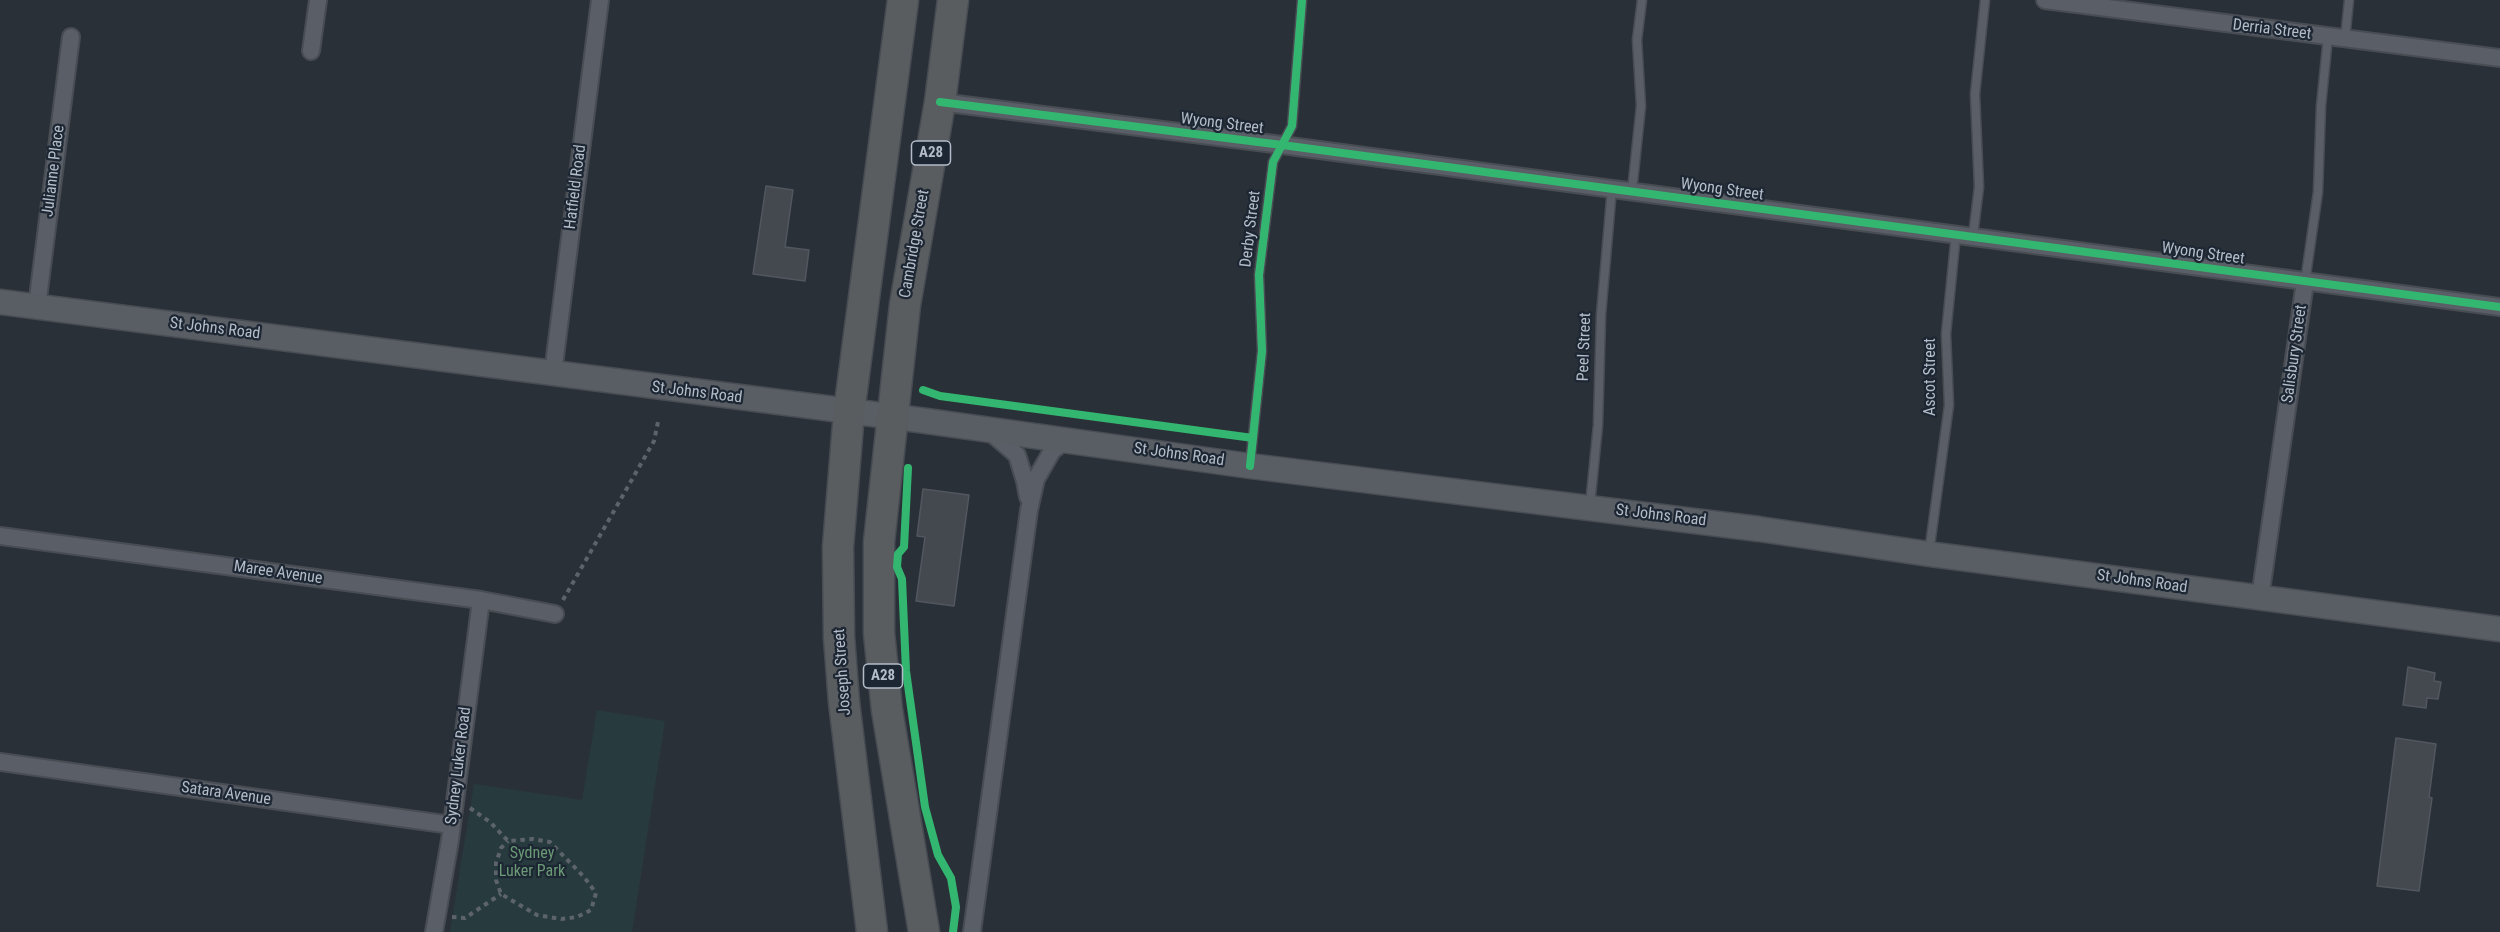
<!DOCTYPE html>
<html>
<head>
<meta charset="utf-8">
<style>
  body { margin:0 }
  canvas { display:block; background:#2a3038 }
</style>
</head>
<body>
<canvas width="2500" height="932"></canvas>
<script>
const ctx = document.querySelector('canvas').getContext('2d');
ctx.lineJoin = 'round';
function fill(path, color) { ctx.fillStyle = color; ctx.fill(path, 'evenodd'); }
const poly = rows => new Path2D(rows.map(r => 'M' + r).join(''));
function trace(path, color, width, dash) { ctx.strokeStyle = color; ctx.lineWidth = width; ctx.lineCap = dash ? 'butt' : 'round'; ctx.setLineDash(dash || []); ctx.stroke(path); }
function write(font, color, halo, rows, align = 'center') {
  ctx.font = font + ' "Roboto Condensed",sans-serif'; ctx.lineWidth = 4.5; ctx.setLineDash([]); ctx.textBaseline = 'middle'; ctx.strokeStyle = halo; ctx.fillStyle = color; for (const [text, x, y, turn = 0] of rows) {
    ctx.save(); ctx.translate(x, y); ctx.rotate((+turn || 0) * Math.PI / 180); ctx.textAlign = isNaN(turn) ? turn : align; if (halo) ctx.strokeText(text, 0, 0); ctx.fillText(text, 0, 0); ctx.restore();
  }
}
fill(poly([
  [597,710,665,721,632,932,450,932,474,784,582,800]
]), '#273a3e');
const building = poly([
  [766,186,793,190,785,247,809,250,805,281,753,274,766,186],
  [923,489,969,495,954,606,916,601,925,537,917,536,923,489],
  [2408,667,2435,673,2434,681,2441,682,2438,699,2427,698,2426,708,2403,705,2408,667],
  [2396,738,2436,744,2429,797,2432,798,2419,891,2377,886,2396,738]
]);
fill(building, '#444950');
trace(building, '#52575f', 1.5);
const lane = poly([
  [2345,39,2349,0],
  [1632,191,1641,106,1637,40,1642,0],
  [1973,236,1979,187,1975,94,1985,0],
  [2305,282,2318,192,2321,106,2328,37],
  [1250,464,1262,351,1259,275,1273,162,1292,126,1302,0],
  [1590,505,1598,425,1601,315,1612,188],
  [1929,553,1949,405,1946,334,1956,234]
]);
const street = poly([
  [2045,0,2500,58],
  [311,51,318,0],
  [940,102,1282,145,2500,307],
  [37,306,71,37],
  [553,373,600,0],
  [988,430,1017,455,1025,481,1028,497],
  [0,536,481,600,555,614],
  [2260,598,2305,282],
  [0,762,451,825],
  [434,932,450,840,481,600],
  [972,932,1029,510,1036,479,1052,451,1067,439]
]);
const secondary = poly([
  [0,302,919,420,1250,466,1759,529,1929,554,2500,629]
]);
const highway = poly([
  [872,932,844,702,839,637,838,547,849,412,903,0],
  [924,932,887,710,879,633,879,542,905,305,940,102,953,0]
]);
trace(lane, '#484c53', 11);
trace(street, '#484c53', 20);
trace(secondary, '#484c53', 27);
trace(highway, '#474c53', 33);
trace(poly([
  [563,600,654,441,658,422],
  [470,808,490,822,508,841,533,839,550,842,584,877,596,893,591,910,577,917,561,919,537,915,501,894,496,880,496,863,501,848,508,841],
  [452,917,465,918,501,894]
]), '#5d636a', 4, [4.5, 4.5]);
trace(lane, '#5a5e66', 8);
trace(street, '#5a5e66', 16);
trace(secondary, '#595d64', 24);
trace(highway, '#5a5d60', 30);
trace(poly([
  [940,102,1282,145,2500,307],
  [923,390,940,396,1253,438],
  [1250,466,1262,351,1259,275,1273,162,1292,126,1302,0],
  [908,468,904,547,898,554,897,567,902,579,906,671,925,807,938,855,951,878,956,907,953,932]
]), '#33b770', 8);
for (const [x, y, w] of [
  [931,153,39],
  [883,676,39]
]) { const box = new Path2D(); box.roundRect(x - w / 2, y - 12, w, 24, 4.5); ctx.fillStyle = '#1d2633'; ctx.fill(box); trace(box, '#b4bcc9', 1.5); }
write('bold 15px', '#b4bcc9', null, [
  ["A28",931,153],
  ["A28",883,676]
]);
write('16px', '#b4bcc9', '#1d2633', [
  ["Derria Street",2272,30,7],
  ["Wyong Street",1222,124,7],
  ["Julianne Place",54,171,-83],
  ["Hatfield Road",576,187,-83],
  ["Wyong Street",1722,190,8],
  ["Derby Street",1251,229,-83],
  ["Cambridge Street",915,244,-80],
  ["Wyong Street",2203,254,8],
  ["St Johns Road",215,329,7],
  ["Peel Street",1585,347,-88],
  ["Salisbury Street",2295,354,-82],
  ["Ascot Street",1931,377,-90],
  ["St Johns Road",697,393,7],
  ["St Johns Road",1179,455,8],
  ["St Johns Road",1661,516,7],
  ["Maree Avenue",278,573,8],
  ["St Johns Road",2142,582,8],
  ["Joseph Street",843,672,-94],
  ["Sydney Luker Road",459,766,-83],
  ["Satara Avenue",226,794,8]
]);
write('16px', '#6b9a76', '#1d2633', [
  ["Sydney",532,854],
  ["Luker Park",532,872]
]);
</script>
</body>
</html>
